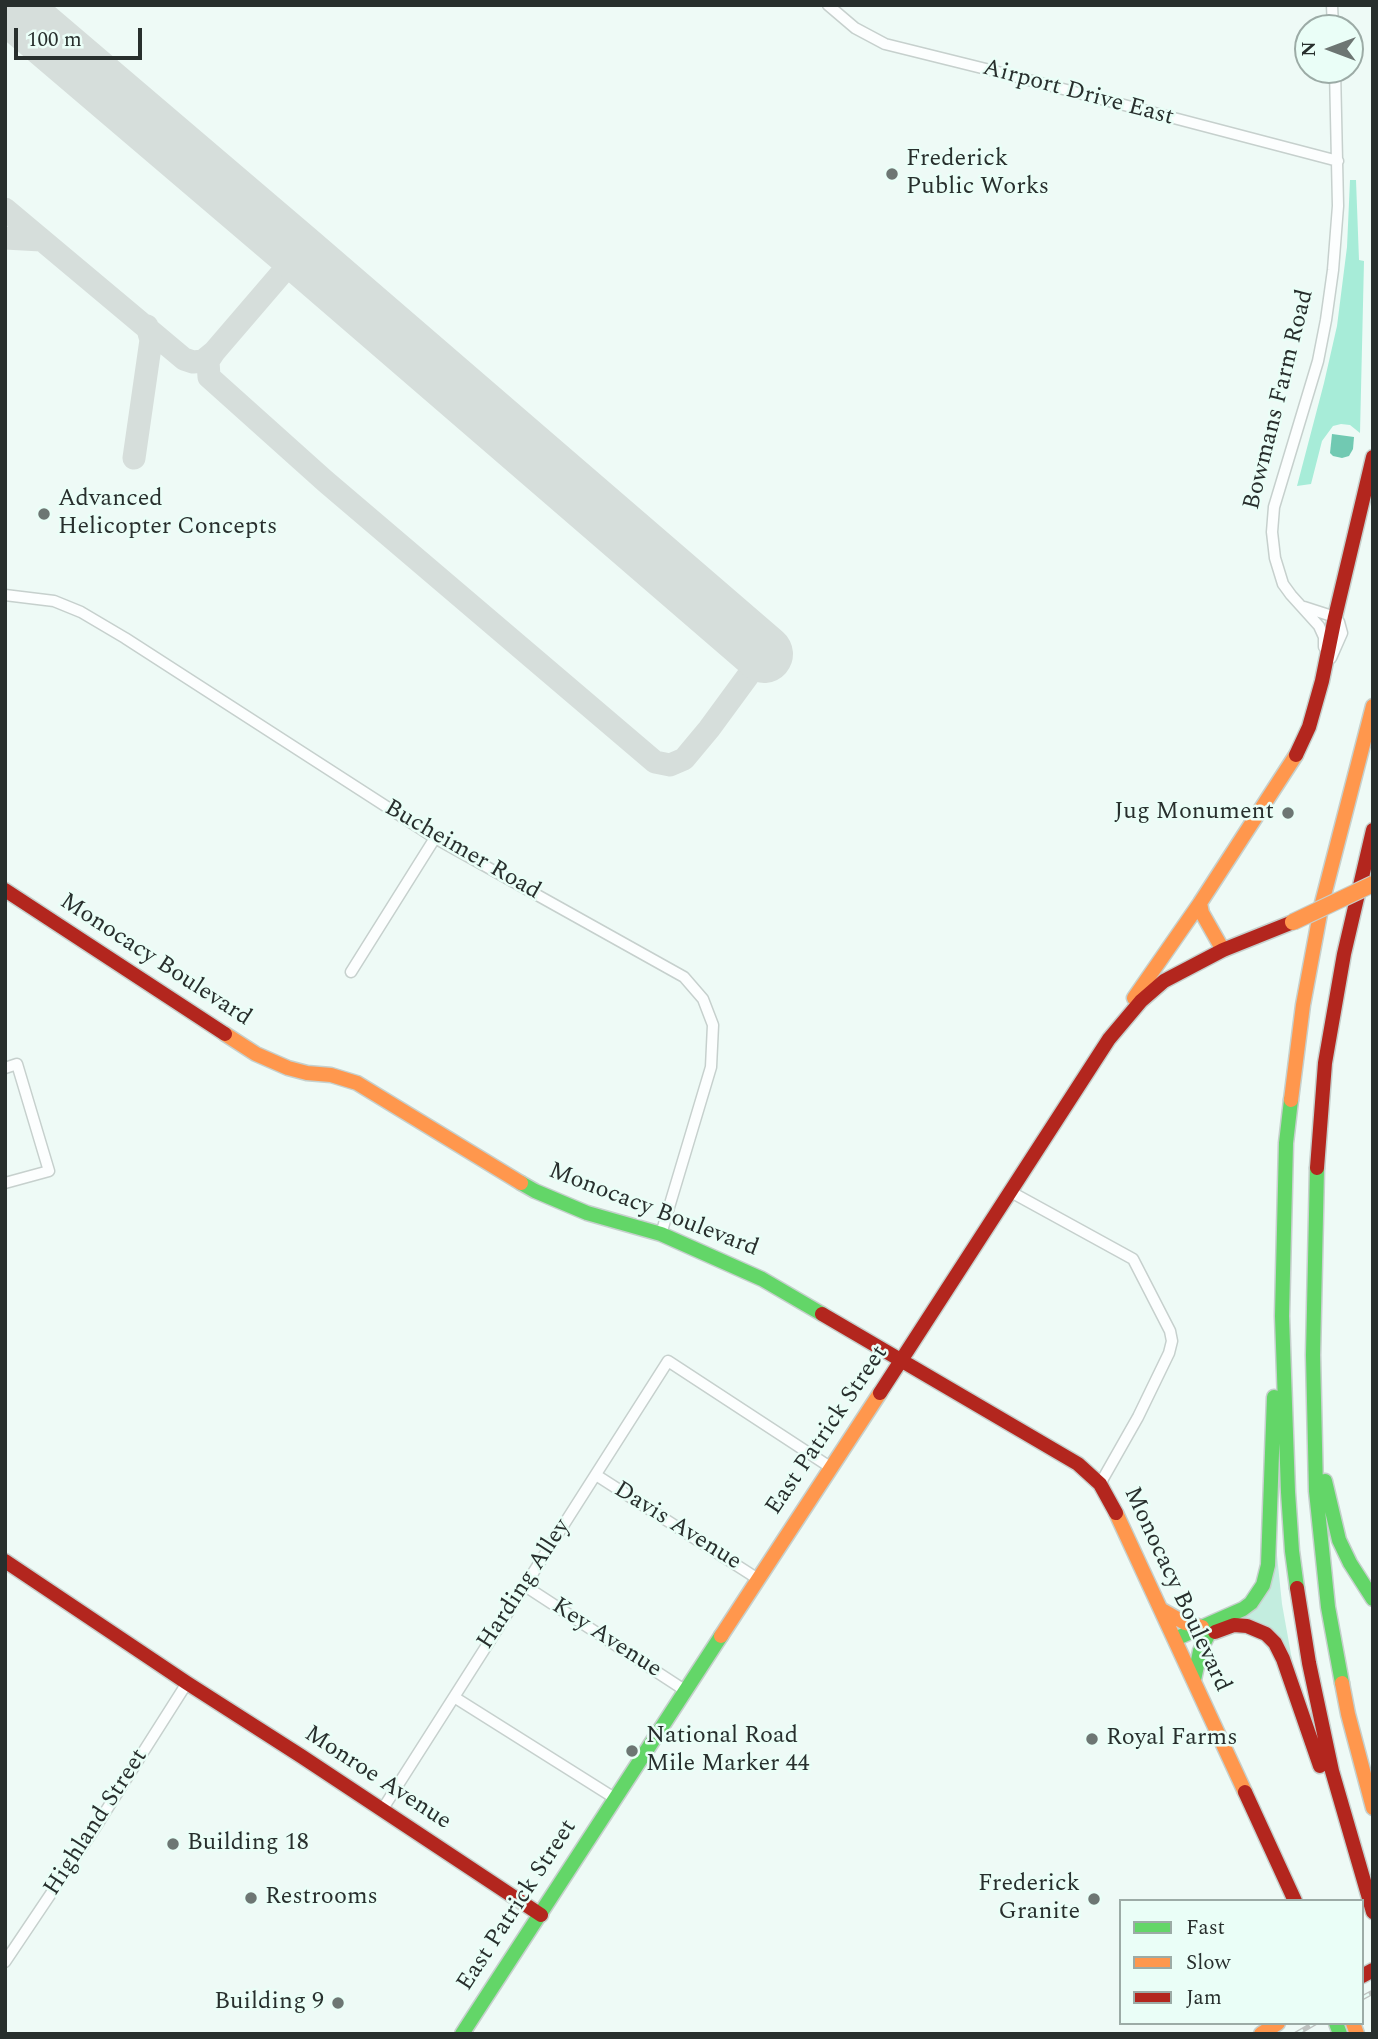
<!DOCTYPE html>
<html>
<head>
<meta charset="utf-8">
<style>
  body { margin:0 }
  #map { position:relative; width:1378px; height:2039px; overflow:hidden; background:#eefaf6; font-family:Spectral,serif }
  canvas { display:block }
  .frame { position:absolute; inset:0; border:7px solid #282f2d; pointer-events:none }
  .legend { position:absolute; left:1119px; top:1899px; width:245px; height:126px; box-sizing:border-box; background:#eafef7; border:2px solid #9caba6; margin:0; padding:9px 12px; list-style:none; font-size:21px; color:#282f2d }
  .legend li { display:flex; align-items:center; gap:14px; height:35px }
  .legend b { width:35px; border:2px solid #9caba6 }
  .north { position:absolute; left:1294px; top:14px; width:70px; height:70px; box-sizing:border-box; background:#eafef7; border:2px solid #9caba6; border-radius:50%; rotate:270deg; font-size:19px; font-weight:700; line-height:28px; text-align:center; color:#282f2d }
  .north::after { content:''; display:block; margin:auto; width:24px; height:32px; background:#6d7673; clip-path:polygon(50% 0,100% 100%,50% 72%,0 100%) }
  .scale { position:absolute; left:14px; top:28px; width:128px; height:32px; box-sizing:border-box; border:4px solid #282f2d; border-top:0; padding-left:9px; font-size:21px; line-height:24px; white-space:nowrap; color:#282f2d; -webkit-text-stroke:5px #eafef7; paint-order:stroke }
</style>
</head>
<body>
<div id="map">
<canvas width="1378" height="2039"></canvas>
<div class="frame"></div>
<ul class="legend">
<li><b style="height:9px;background:#63d668"></b>Fast</li>
<li><b style="height:9px;background:#ff974d"></b>Slow</li>
<li><b style="height:9px;background:#b3261e"></b>Jam</li>
</ul>
<div class="north">N</div>
<div class="scale">100 m</div>
</div>
<script>
const ctx = document.querySelector('canvas').getContext('2d');
ctx.lineJoin = 'round';
function fill(path, color) { ctx.fillStyle = color; ctx.fill(path, 'evenodd'); }
const poly = rows => new Path2D(rows.map(r => 'M' + r).join(''));
function trace(path, color, width, dash) { ctx.strokeStyle = color; ctx.lineWidth = width; ctx.lineCap = dash ? 'butt' : 'round'; ctx.setLineDash(dash || []); ctx.stroke(path); }
function write(font, color, halo, rows, align = 'center') {
  ctx.font = font + ' Spectral,serif'; ctx.lineWidth = 5; ctx.setLineDash([]); ctx.textBaseline = 'middle'; ctx.strokeStyle = halo; ctx.fillStyle = color; for (const [text, x, y, turn = 0] of rows) {
    ctx.save(); ctx.translate(x, y); ctx.rotate((+turn || 0) * Math.PI / 180); ctx.textAlign = isNaN(turn) ? turn : align; if (halo) ctx.strokeText(text, 0, 0); ctx.fillText(text, 0, 0); ctx.restore();
  }
}
fill(poly([
  [1274,1526,1282,1604,1296,1682,1241,1616,1251,1609]
]), '#c3eddf');
fill(poly([
  [1350,180,1356,180,1359,260,1364,261,1360,433,1350,425,1341,424,1333,426,1322,441,1311,484,1297,486,1324,383,1337,326,1347,247]
]), '#a7ecd8');
fill(poly([
  [1332,434,1354,437,1353,449,1349,456,1342,458,1333,456,1330,453]
]), '#71c9b2');
trace(poly([
  [5,209,184,359,193,362,203,361,214,352,208,361,209,377,325,481,655,762,670,765,684,759,709,729,764,654],
  [5,238,41,240],
  [214,352,299,253],
  [134,458,151,340,147,326]
]), '#d6dedb', 23);
trace(poly([
  [8,5,299,253,764,654]
]), '#d6dedb', 58);
const street = poly([
  [828,5,855,28,885,44,998,72,1338,161],
  [1332,5,1333,28],
  [5,595,54,601,81,612,125,638,435,838,684,977,703,999,713,1025,711,1067,661,1234],
  [1304,607,1335,617,1339,622,1342,633,1331,658],
  [1324,647,1324,637,1319,626,1291,595,1283,584,1275,558,1272,532,1274,507,1318,361,1326,320,1333,270,1338,206,1335,70],
  [351,972,435,838],
  [5,1068,17,1064,49,1171,5,1183],
  [1011,1192,1133,1259,1170,1331,1172,1341,1169,1353,1138,1417,1100,1484],
  [596,1475,758,1579],
  [525,1586,686,1691],
  [454,1697,616,1799],
  [382,1810,668,1361,830,1467],
  [5,1962,95,1828,187,1683]
]);
const fast = poly([
  [1291,1100,1286,1143,1282,1316,1288,1492,1292,1551,1297,1588],
  [1317,1168,1313,1355,1316,1491,1328,1607,1342,1683],
  [521,1183,535,1191,587,1213,661,1234,762,1279,822,1314],
  [1325,1481,1339,1540,1350,1563,1373,1599],
  [1175,1639,1243,1609,1251,1603,1263,1585,1268,1565,1274,1397],
  [1194,1680,1200,1651,1208,1635],
  [1336,2023,1340,2034],
  [462,2034,721,1636]
]);
const slow = poly([
  [1200,903,1202,913,1223,950],
  [1134,998,1200,903,1296,755],
  [225,1034,256,1054,288,1068,307,1073,331,1075,357,1083,521,1183],
  [1291,1100,1303,1005,1322,903,1373,706],
  [1116,1513,1245,1792],
  [1162,1610,1185,1623,1202,1627],
  [721,1636,880,1393],
  [1342,1683,1348,1714,1373,1808],
  [1353,2023,1357,2034],
  [1261,2034,1278,2023]
]);
const jam = poly([
  [1335,617,1373,457],
  [1296,755,1309,727,1322,681,1335,617],
  [5,890,225,1034],
  [1317,1168,1325,1063,1344,954,1373,830],
  [822,1314,1078,1464,1100,1484,1116,1513],
  [880,1393,1109,1039,1141,1001,1164,981,1223,950,1293,922],
  [5,1561,187,1683,301,1756,541,1915],
  [1297,1588,1309,1663,1332,1771,1373,1912],
  [1215,1632,1234,1625,1247,1626,1266,1634,1275,1643,1283,1659,1320,1766],
  [1245,1792,1295,1901],
  [1362,1976,1373,1970]
]);
trace(street, '#c6d0cd', 13);
trace(fast, '#c6d0cd', 17);
trace(slow, '#c6d0cd', 17);
trace(jam, '#c6d0cd', 17);
trace(street, '#fcfefe', 10);
trace(fast, '#63d668', 14);
trace(slow, '#ff974d', 14);
trace(jam, '#b3261e', 14);
const rail = poly([
  [1362,1998,1373,1992],
  [1296,2034,1315,2023]
]);
trace(rail, '#bec2c0', 5);
trace(rail, '#eafef7', 2.5, [8]);
const slowBridge = poly([
  [1293,922,1373,884]
]);
trace(slowBridge, '#c6d0cd', 18, []);
trace(slowBridge, '#ff974d', 16);
for (const [x, y, r, color] of [
  [892,174,7,"#6d7673"],
  [44,514,7,"#6d7673"],
  [1288,813,7,"#6d7673"],
  [1092,1739,7,"#6d7673"],
  [632,1751,7,"#6d7673"],
  [173,1844,7,"#6d7673"],
  [251,1898,7,"#6d7673"],
  [1094,1899,7,"#6d7673"],
  [338,2003,7,"#6d7673"]
]) { const dot = new Path2D(); dot.arc(x, y, r, 0, 2 * Math.PI); ctx.fillStyle = color; ctx.fill(dot); trace(dot, '#eafef7', 2.5); }
write('24px', '#282f2d', '#eafef7', [
  ["Airport Drive East",1078,94,15],
  ["Bowmans Farm Road",1280,400,-76],
  ["Bucheimer Road",462,851,30],
  ["Monocacy Boulevard",155,961,33],
  ["Monocacy Boulevard",653,1211,21],
  ["East Patrick Street",828,1431,-56],
  ["Davis Avenue",677,1527,32],
  ["Harding Alley",525,1585,-57],
  ["Monocacy Boulevard",1176,1590,65],
  ["Key Avenue",606,1639,33],
  ["Monroe Avenue",377,1779,33],
  ["Highland Street",97,1823,-57],
  ["East Patrick Street",518,1906,-57]
]);
write('24px', '#282f2d', '#eafef7', [
  ["Frederick",906,160],
  ["Public Works",906,188],
  ["Advanced",58,500],
  ["Helicopter Concepts",58,528],
  ["Jug Monument",1274,813,"right"],
  ["National Road",646,1737],
  ["Mile Marker 44",646,1765],
  ["Royal Farms",1106,1739],
  ["Building 18",187,1844],
  ["Frederick",1080,1885,"right"],
  ["Granite",1080,1913,"right"],
  ["Restrooms",265,1898],
  ["Building 9",324,2003,"right"]
], 'left');
</script>
</body>
</html>
